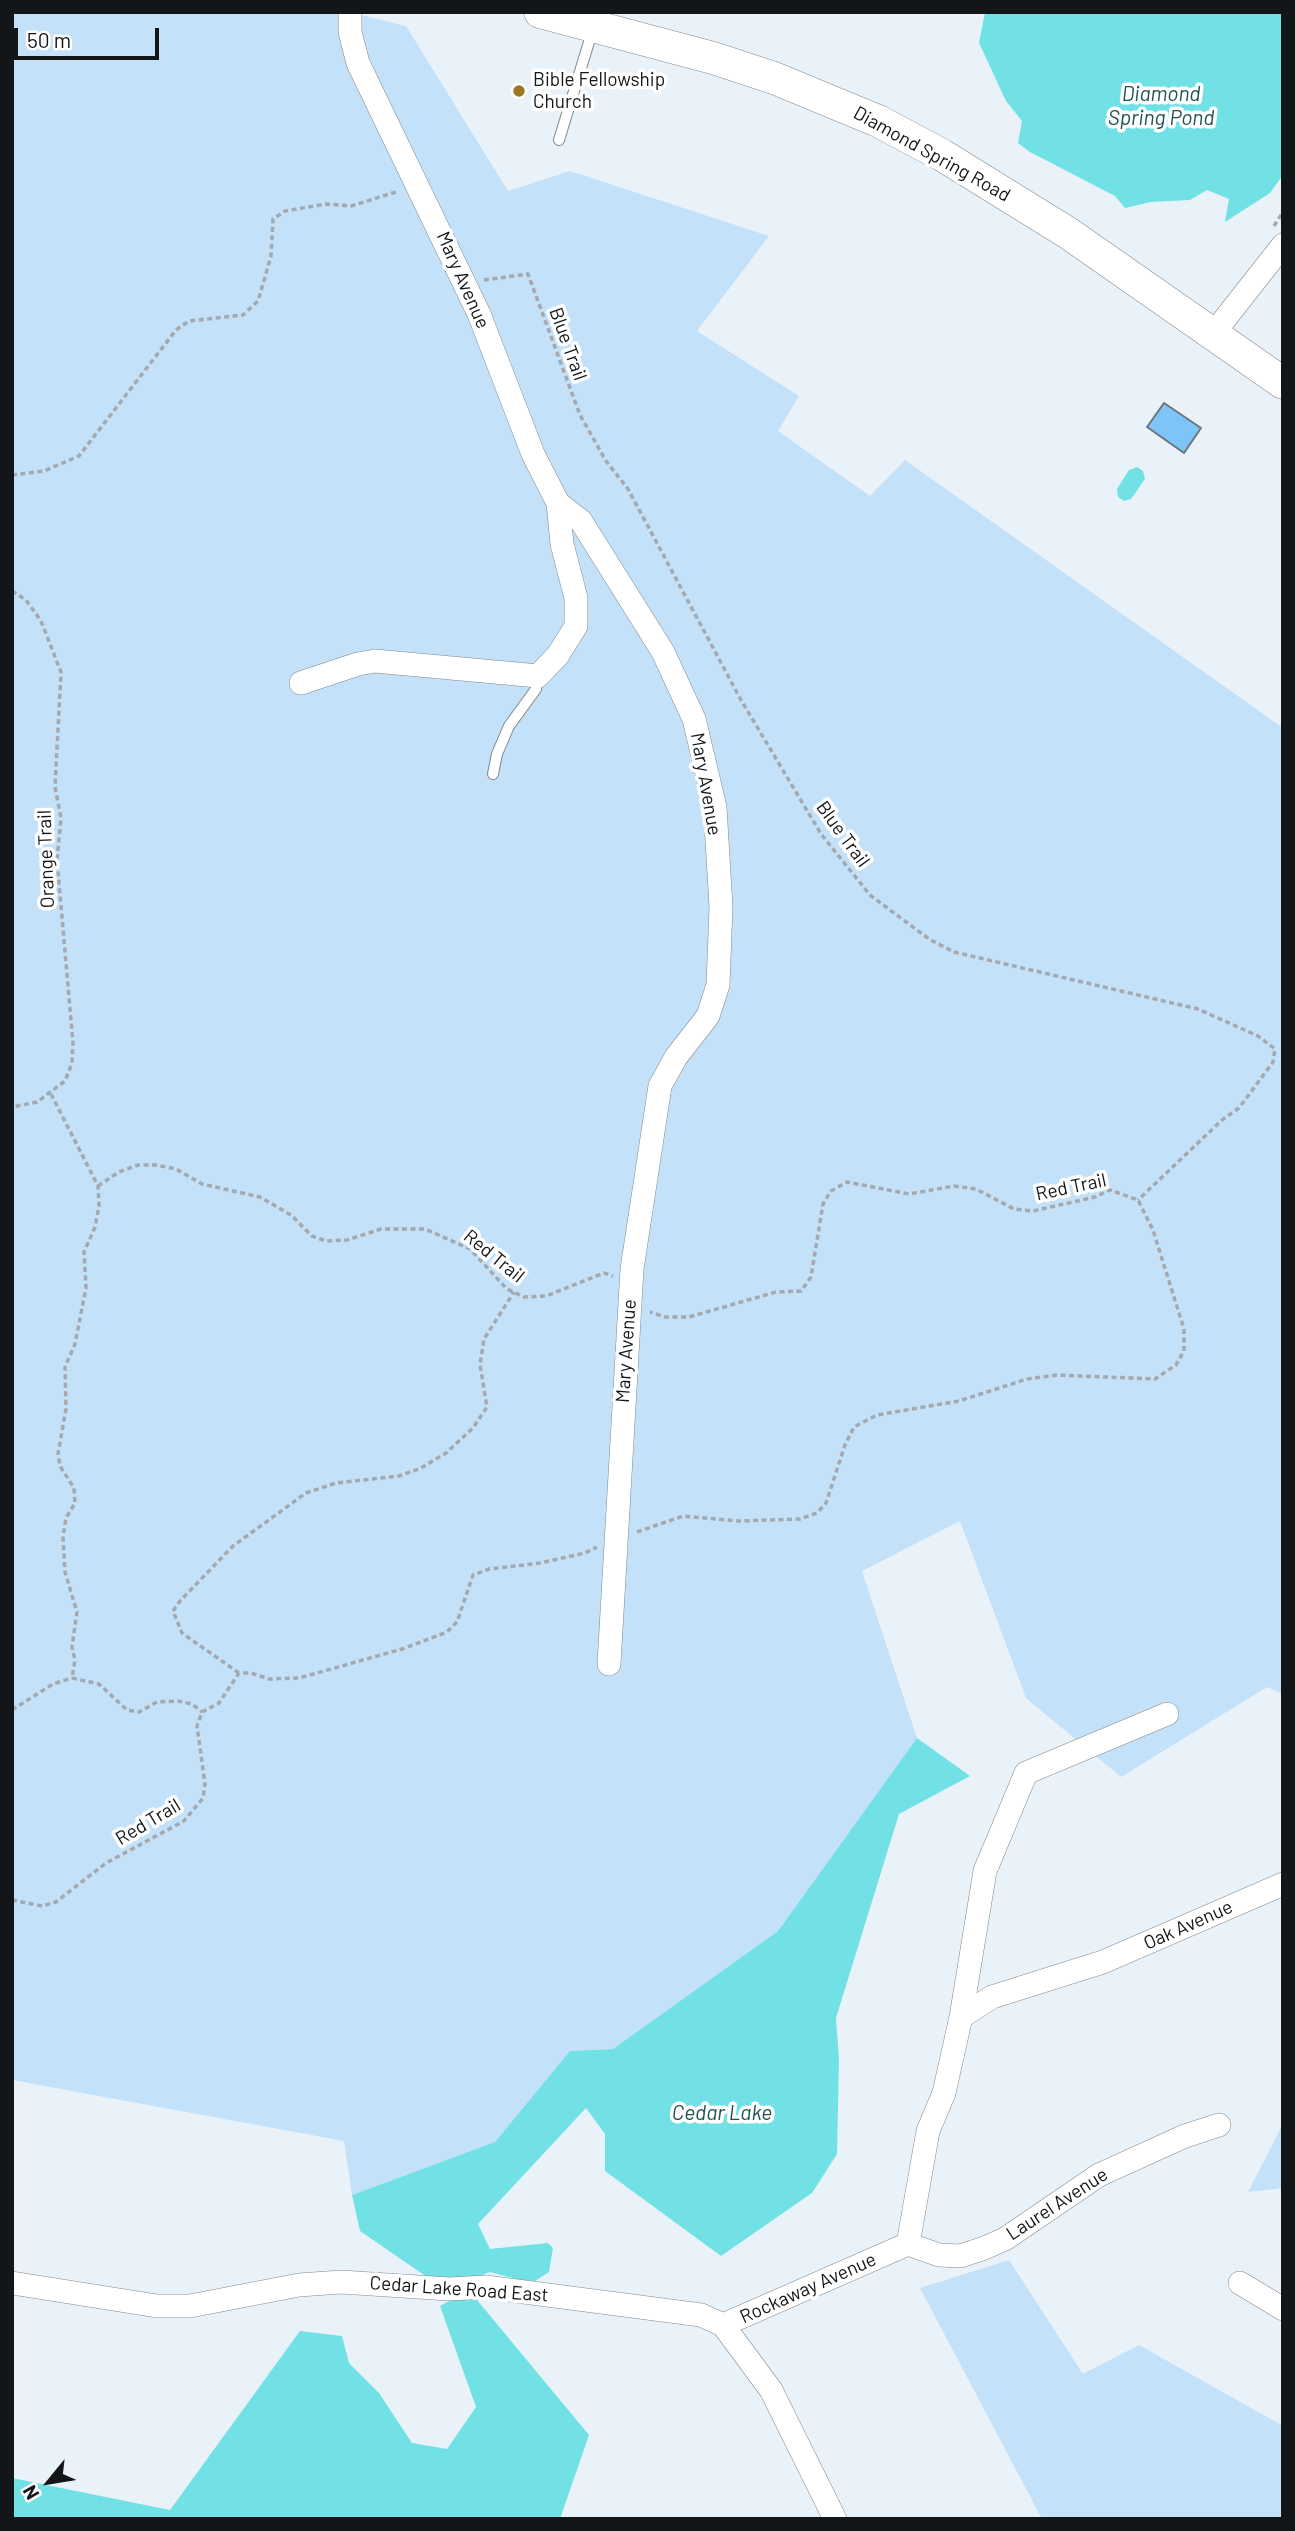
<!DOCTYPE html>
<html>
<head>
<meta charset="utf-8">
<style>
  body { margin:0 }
  #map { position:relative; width:1295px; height:2531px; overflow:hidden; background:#eaf2f9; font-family:Barlow,sans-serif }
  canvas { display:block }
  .frame { position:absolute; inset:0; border:14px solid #131618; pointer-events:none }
  .north { position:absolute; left:14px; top:2447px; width:70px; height:70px; -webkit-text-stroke:5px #fff; paint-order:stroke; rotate:240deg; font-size:19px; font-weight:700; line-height:28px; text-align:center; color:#131618 }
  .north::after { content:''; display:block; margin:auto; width:24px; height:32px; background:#131618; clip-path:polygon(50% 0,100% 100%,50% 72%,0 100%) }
  .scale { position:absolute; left:14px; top:28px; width:145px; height:32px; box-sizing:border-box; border:4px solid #131618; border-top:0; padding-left:9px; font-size:21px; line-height:24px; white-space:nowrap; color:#131618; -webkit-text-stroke:5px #fff; paint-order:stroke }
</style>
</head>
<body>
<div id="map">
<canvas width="1295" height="2531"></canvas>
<div class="frame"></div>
<div class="north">N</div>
<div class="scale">50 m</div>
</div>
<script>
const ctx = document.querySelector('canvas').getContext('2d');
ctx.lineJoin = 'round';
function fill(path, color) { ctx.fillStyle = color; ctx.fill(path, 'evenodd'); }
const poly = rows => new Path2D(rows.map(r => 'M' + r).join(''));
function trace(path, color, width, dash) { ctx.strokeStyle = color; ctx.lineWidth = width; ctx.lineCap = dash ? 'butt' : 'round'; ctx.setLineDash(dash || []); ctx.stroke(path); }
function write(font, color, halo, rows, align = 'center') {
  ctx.font = font + ' Barlow,sans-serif'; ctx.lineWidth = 7; ctx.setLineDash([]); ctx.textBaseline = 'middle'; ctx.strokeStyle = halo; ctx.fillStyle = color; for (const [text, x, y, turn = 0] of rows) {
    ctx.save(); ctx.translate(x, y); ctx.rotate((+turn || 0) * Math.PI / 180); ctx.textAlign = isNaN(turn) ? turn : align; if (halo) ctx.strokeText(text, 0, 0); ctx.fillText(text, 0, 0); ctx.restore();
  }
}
fill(poly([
  [12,12,349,12,406,26,508,191,570,171,769,236,697,331,799,396,778,431,870,496,905,460,1283,728,1283,1694,1267,1687,1121,1777,1026,1698,960,1521,862,1571,917,1738,778,1931,613,2049,570,2051,495,2142,352,2195,344,2141,12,2080],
  [1283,2124,1283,2188,1248,2192],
  [1009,2260,1083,2374,1139,2345,1283,2426,1283,2519,1042,2519,920,2288]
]), '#c3e1f9');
fill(poly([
  [985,12,1283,12,1283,175,1270,193,1225,222,1229,199,1207,190,1190,200,1151,202,1125,208,1115,196,1030,152,1018,143,1022,121,1006,101,979,43],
  [1137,467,1143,471,1145,479,1131,499,1124,501,1118,497,1117,489,1129,470],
  [917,1738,970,1776,899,1814,836,2018,839,2060,837,2154,812,2193,721,2256,605,2171,605,2134,586,2108,478,2224,490,2249,548,2243,553,2248,549,2272,535,2281,520,2280,490,2272,475,2278,477,2300,589,2435,560,2519,12,2519,12,2478,170,2510,300,2331,342,2336,349,2363,379,2393,412,2443,447,2449,476,2407,440,2306,456,2297,360,2231,352,2195,495,2142,570,2051,613,2049,778,1931]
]), '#71e1e6');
const building = poly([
  [1164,403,1201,428,1184,453,1147,427,1164,403]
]);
fill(building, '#7dc4f8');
trace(building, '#6f767b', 2);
const lane = poly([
  [559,140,593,29],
  [493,774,497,754,509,726,536,689,538,676]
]);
const street = poly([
  [350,12,350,32,358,63,479,314,533,454,558,503,581,521,663,652,694,719,715,807,721,907,718,985,708,1016,676,1057,660,1086,632,1269,609,1664],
  [1213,334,1283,245],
  [301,683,358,664,375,661,538,676,558,655,576,626,576,598,562,544,558,503],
  [961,2017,985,1871,1026,1773,1167,1714],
  [908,2244,928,2131,944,2093,961,2017,992,1997,1103,1962,1283,1884],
  [12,2283,157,2306,190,2306,299,2285,341,2282,449,2289,486,2287,701,2315,723,2325,771,2390,835,2519],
  [1240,2283,1283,2309],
  [723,2325,908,2244,939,2255,960,2256,982,2249,1005,2239,1099,2175,1185,2136,1219,2125]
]);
const secondary = poly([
  [540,12,713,58,774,78,878,121,942,155,1068,233,1283,383]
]);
trace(lane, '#81888e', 12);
trace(street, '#81888e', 24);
trace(secondary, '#81888e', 33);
trace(poly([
  [1274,226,1283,212],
  [484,280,528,274,580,415,606,461,628,489,741,700,821,834,870,895,929,939,954,952,1198,1009,1258,1036,1275,1049,1273,1062,1239,1108,1222,1120,1138,1200],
  [12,475,44,471,79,456,176,330,189,321,243,315,258,301,265,277,271,256,273,219,285,211,326,204,351,206,399,191],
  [12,591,26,600,41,621,61,672,55,787,61,818,57,860,73,1043,72,1063,65,1081,37,1102,12,1107],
  [51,1094,98,1186,99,1206,95,1227,84,1252,86,1288,75,1344,65,1367,66,1409,58,1454,60,1466,74,1488,75,1503,66,1518,63,1537,65,1572,77,1612,72,1647,75,1660,72,1678],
  [98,1186,119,1172,138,1165,156,1165,176,1169,202,1184,260,1197,291,1215,312,1236,326,1241,347,1240,381,1229,425,1229,470,1249,507,1289,524,1297,546,1296,604,1273,613,1276],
  [637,1532,683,1516,739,1521,800,1519,817,1513,826,1503,845,1445,854,1427,877,1415,959,1401,1027,1379,1057,1375,1155,1379,1176,1365,1184,1351,1184,1329,1153,1230,1138,1200,1110,1190,1095,1197,1033,1211,1014,1209,976,1189,954,1186,909,1194,847,1182,831,1191,823,1204,811,1277,801,1291,776,1292,689,1317,665,1317,650,1312],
  [239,1673,182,1633,173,1611,180,1601,233,1546,306,1493,336,1483,399,1476,421,1468,446,1453,473,1428,487,1407,480,1365,484,1339,514,1292],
  [72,1678,99,1684,127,1710,139,1712,157,1702,178,1701,192,1704,202,1712],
  [12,1710,53,1684,72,1678],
  [12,1900,42,1906,56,1902,106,1863,184,1821,203,1798,205,1784,197,1726,202,1712,219,1703,239,1673,251,1673,269,1679,299,1678,402,1649,447,1632,457,1622,473,1575,489,1569,540,1563,585,1553,597,1547]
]), '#a3a9ae', 3.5, [5, 3.5]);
trace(lane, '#fff', 10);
trace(street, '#fff', 23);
trace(secondary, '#fff', 32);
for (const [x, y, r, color] of [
  [519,91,7,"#9d7824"]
]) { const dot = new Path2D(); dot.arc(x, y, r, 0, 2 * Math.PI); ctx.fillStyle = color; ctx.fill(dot); trace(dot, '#fff', 2.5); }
write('19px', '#131618', '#fff', [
  ["Bible Fellowship",533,80],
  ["Church",533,102]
], 'left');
write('19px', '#131618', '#fff', [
  ["Diamond Spring Road",932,154,29],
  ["Mary Avenue",463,280,66],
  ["Blue Trail",568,344,70],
  ["Mary Avenue",706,784,80],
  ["Blue Trail",843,834,54],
  ["Orange Trail",46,859,-92],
  ["Red Trail",1071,1187,-12],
  ["Red Trail",494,1256,39],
  ["Mary Avenue",626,1351,-86],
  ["Red Trail",148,1822,-31],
  ["Oak Avenue",1188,1925,-24],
  ["Laurel Avenue",1057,2204,-33],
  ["Rockaway Avenue",808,2288,-24],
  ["Cedar Lake Road East",459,2289,4]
]);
write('italic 21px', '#215355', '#fff', [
  ["Diamond",1161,94],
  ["Spring Pond",1161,118],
  ["Cedar Lake",722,2113]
]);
</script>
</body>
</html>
